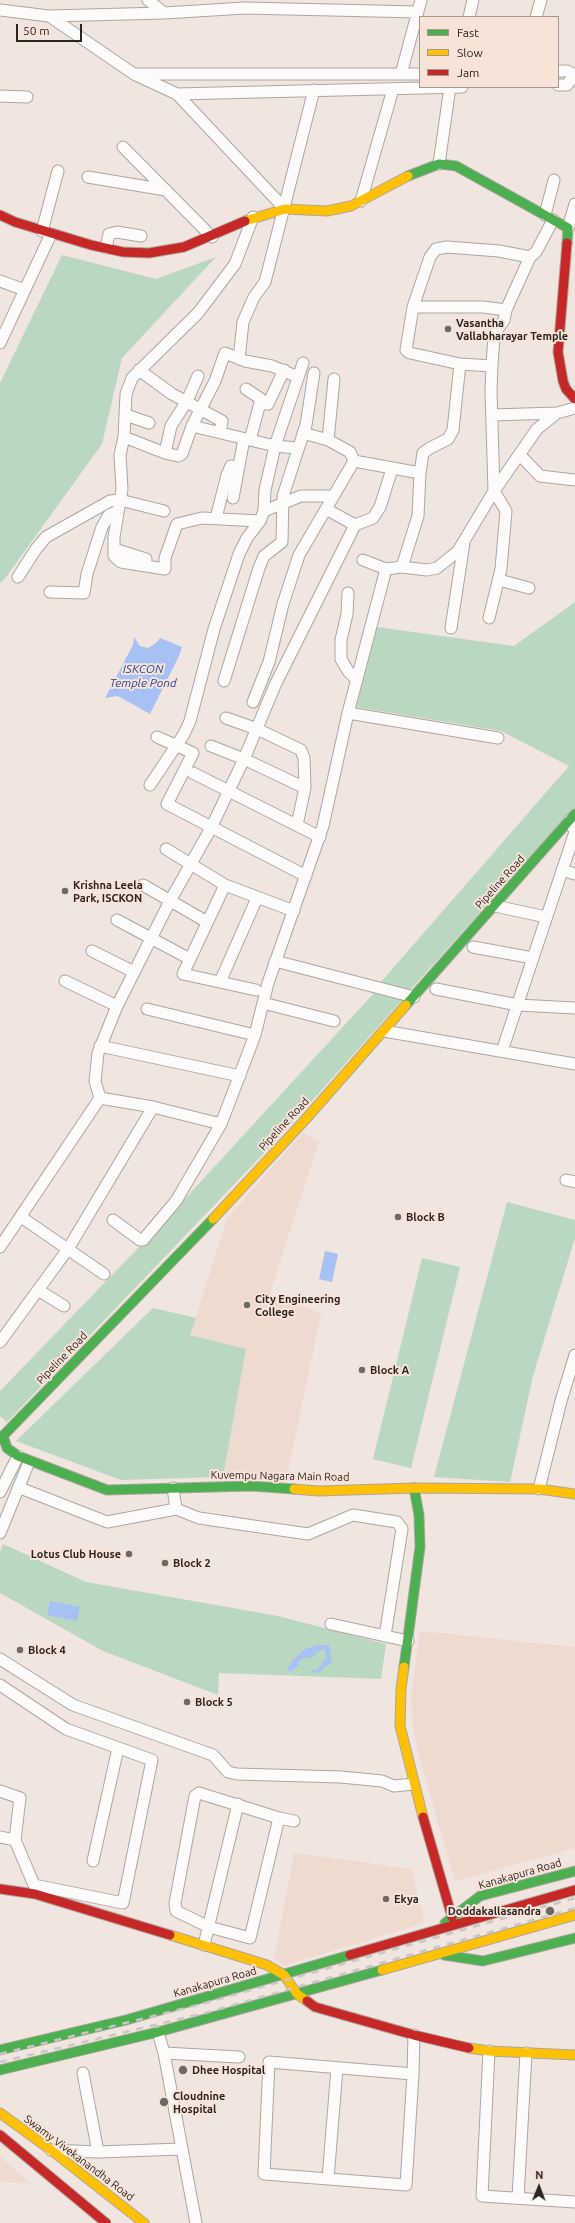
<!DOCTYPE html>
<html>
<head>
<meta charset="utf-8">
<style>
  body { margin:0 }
  #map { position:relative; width:575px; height:2223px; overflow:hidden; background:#f0e5df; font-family:Ubuntu,sans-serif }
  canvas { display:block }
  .legend { position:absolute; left:419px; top:16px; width:140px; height:72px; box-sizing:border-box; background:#f7e3d8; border:1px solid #a5978e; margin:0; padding:5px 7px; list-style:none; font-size:12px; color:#2b2420 }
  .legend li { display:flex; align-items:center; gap:8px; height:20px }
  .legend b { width:20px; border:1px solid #a5978e }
  .north { position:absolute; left:519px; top:2167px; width:40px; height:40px; -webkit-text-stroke:3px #f7e3d8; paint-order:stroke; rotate:1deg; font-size:11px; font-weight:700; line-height:16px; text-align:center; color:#2b2420 }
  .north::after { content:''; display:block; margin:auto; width:14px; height:18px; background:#2b2420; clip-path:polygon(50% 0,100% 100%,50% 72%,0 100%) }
  .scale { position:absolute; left:16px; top:24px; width:66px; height:18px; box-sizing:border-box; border:2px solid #2b2420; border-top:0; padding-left:5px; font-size:12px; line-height:14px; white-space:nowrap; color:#2b2420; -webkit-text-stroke:3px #f7e3d8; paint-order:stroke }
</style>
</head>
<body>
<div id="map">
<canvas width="575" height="2223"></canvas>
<ul class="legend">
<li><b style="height:5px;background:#4caf50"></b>Fast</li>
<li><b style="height:5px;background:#ffc107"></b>Slow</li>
<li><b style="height:5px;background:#c62828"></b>Jam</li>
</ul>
<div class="north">N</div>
<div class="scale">50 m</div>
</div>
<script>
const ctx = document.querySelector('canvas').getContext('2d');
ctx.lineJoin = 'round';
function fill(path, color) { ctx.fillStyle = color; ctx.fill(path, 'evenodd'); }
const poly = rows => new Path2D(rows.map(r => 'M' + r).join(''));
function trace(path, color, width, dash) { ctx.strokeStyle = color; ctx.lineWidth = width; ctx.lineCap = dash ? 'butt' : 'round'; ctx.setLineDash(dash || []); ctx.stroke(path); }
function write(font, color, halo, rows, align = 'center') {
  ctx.font = font + ' Ubuntu,sans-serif'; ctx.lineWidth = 4; ctx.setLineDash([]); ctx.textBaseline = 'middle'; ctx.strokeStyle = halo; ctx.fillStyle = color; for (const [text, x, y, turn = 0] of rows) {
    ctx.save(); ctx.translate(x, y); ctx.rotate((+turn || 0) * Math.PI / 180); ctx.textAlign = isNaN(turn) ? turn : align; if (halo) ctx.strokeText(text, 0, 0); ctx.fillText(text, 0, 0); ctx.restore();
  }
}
fill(poly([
  [302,1133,319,1141,269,1296,321,1313,286,1481,223,1477,246,1349,190,1335,227,1219],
  [420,1631,575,1647,575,1848,455,1881,421,1764,413,1730,411,1697],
  [294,1853,412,1869,424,1923,283,1966,274,1959],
  [0,2156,30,2183,0,2182]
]), '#eedacf');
fill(poly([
  [62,255,156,279,216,257,122,358,102,444,6,577,0,583,0,383],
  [575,602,575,808,410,990,381,982,569,766,501,731,356,707,377,627,514,646],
  [375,992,402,1000,287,1129,7,1422,0,1416,0,1391,171,1214],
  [507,1202,575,1220,575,1238,533,1376,510,1482,434,1477],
  [422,1258,460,1267,411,1468,373,1459],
  [153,1308,196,1318,190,1335,246,1349,223,1477,121,1480,16,1441],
  [3,1544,86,1582,278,1616,386,1644,381,1679,219,1673,218,1695,103,1651,0,1593,0,1552]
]), '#b9d8bf');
fill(poly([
  [134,637,140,646,148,648,156,643,160,638,182,647,179,656,150,714,118,696,105,698,133,645],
  [325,1251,338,1254,332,1282,319,1279],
  [50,1601,80,1607,77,1621,47,1615],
  [318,1645,329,1645,332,1662,320,1672,310,1673,313,1669,315,1671,322,1665,321,1663,327,1659,324,1649,315,1653,316,1655,308,1659,306,1657,297,1662,299,1665,290,1672,287,1669,293,1660,305,1649]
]), '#a8c1f5');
const street = poly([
  [148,0,164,13],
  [0,10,49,16,164,13,245,8,418,12],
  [49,16,134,74,177,94,285,209],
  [469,17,473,0],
  [536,17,541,0],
  [558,71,567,71,575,75],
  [138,74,420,74],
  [401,74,421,0],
  [558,85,567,85,574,75],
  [177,94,462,87],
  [0,96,27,97],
  [123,147,212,237],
  [439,164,450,87],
  [88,177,166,190],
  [361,201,393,89],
  [545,215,554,180],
  [253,217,235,264,198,313,132,378,126,394,124,437,120,455,122,489,114,537,114,556,121,562,165,569,165,558,177,524,202,518,260,521],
  [568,228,575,204],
  [42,231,58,171],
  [106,248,109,234,117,232,141,236],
  [0,281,25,290],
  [413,307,483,307,506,310],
  [0,343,51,234],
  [239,359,243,322,254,297,265,282,314,90],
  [460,364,410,353,406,350,413,307,430,257,436,249,447,247,499,251,530,257],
  [139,370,172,394,222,421,220,432],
  [246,389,261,399,250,440],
  [260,403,268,404,284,370],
  [126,415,149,423],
  [492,415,557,413],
  [192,426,215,381,225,353,245,361,272,366,298,377],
  [303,433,328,440,350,452,354,461,420,473,418,516,402,567],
  [124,437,165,453,171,426,187,401,198,376],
  [328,440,334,379],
  [165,453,178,456,182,454,192,426,275,446,297,448],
  [520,455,540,476,575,480],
  [420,473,423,453,430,448,448,439,453,430,460,364,492,366,494,335,504,320,506,310,530,257,536,252,553,220],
  [233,498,244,439],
  [264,511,265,490,275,446,303,363],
  [216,518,227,475,231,466,239,467],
  [355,525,373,518,380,507,392,469],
  [114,549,146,559],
  [363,560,386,569,402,567,427,570,437,568,458,551,494,491,537,429,557,413,575,408],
  [18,577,36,549,46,537,110,501,120,500,164,511],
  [499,580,529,588],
  [50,592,84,593,87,574,102,527,109,515,118,511],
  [348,593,347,614,341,640,341,659,348,671,357,680],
  [489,618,501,569,506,511,494,491,491,391,492,366],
  [451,628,464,543],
  [224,681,259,568,264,556,282,542,283,496,306,425,314,373],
  [253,702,269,662,283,604,299,555,354,461],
  [348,713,498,738],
  [226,718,257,729,301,750,304,758,305,788,297,825],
  [157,737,193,753,167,804,306,876],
  [211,746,244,759,305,788],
  [193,773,320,837],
  [150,785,184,734,190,721,214,629,239,554,247,538,260,521,264,511,301,496,332,496],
  [166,849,225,885,294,911],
  [562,870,575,874],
  [143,885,207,922],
  [225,885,183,974,256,990],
  [495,906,546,917],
  [117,920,190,959],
  [473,947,533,958],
  [92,951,134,972],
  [275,961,414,997],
  [65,981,117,1006],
  [220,982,257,898],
  [436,989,518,1005,575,1008],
  [263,1003,334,1021],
  [147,1009,255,1035],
  [384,1031,575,1064],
  [100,1046,240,1076],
  [502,1051,575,832,570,820],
  [100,1098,153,1107,221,1124],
  [566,1180,575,1182],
  [21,1217,104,1274],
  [113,1220,140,1240,143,1240,176,1201,221,1124,255,1035,268,983,323,826,348,713,386,569],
  [0,1247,100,1098,95,1081,98,1053,117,1006,170,901,211,828,244,759,276,683,355,525,326,509],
  [38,1290,64,1306],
  [0,1342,68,1249,153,1107],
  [20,1488,107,1522,176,1509,199,1518,308,1534,353,1515,397,1522,402,1529,385,1636],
  [173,1488,176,1509],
  [539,1489,561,1401,575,1355],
  [0,1492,18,1456],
  [0,1533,29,1462],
  [331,1624,408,1641],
  [0,1659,73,1705,213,1755,228,1772,237,1774,341,1777,382,1781,394,1786,413,1784],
  [0,1685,66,1729,152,1760,123,1903,34,1885,15,1840,20,1798,0,1791],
  [199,1793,279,1818,250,1938,209,1927,176,1911,175,1903,195,1796,199,1793],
  [279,1818,294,1821],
  [0,1837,15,1840],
  [93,1861,118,1748],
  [204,1945,238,1804],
  [158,2032,164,2053,196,2223],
  [489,2051,482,2196,575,2202],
  [164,2053,239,2057],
  [83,2073,98,2152],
  [413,2074,269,2062,264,2174,406,2185,413,2074,414,2035],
  [51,2150,98,2152,181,2149],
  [328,2179,337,2068],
  [518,2198,526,2053]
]);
const fast = poly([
  [408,176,439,164,456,166,568,228,567,243],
  [406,1005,575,814],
  [3,1436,7,1448,18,1456,107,1490,251,1486,294,1489],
  [0,1439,213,1219],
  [404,1667,420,1547,419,1515,414,1488],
  [445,1923,480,1896,575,1871],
  [444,1955,483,1961,575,1938],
  [0,2050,126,2020,350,1955],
  [0,2070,158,2032,382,1970]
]);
const slow = poly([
  [245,221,285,209,327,211,351,206,408,176],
  [213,1219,304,1121,406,1005],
  [294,1489,319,1491,414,1488,539,1489,575,1494],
  [404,1667,401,1689,400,1726,423,1817],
  [170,1935,267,1965,284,1975,297,1994,307,2001],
  [382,1970,575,1915],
  [469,2048,489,2051,575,2055],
  [0,2113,51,2150,144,2223]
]);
const jam = poly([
  [0,215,15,222,91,245,123,252,149,253,184,247,245,221],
  [567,243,558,352,563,381,566,389,575,399],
  [423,1817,452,1917],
  [0,1889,35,1894,170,1935],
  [350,1955,575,1890],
  [307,2001,315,2007,414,2035,469,2048],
  [0,2135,106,2223]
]);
trace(street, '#ada5a0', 13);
trace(fast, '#ada5a0', 11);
trace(slow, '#ada5a0', 11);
trace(jam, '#ada5a0', 11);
trace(street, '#fdfbfa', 11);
trace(fast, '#4caf50', 9);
trace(slow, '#ffc107', 9);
trace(jam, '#c62828', 9);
trace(poly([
  [0,2054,202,2004,575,1898],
  [0,2062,205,2013,575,1908]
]), '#cac6c5', 2.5, [7, 7]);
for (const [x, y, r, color] of [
  [448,329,4,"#706863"],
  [65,891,4,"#706863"],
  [398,1217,4,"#706863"],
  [247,1305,4,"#706863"],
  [362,1370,4,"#706863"],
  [129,1554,4,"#706863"],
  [165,1563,4,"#706863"],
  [20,1650,4,"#706863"],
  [187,1702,4,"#706863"],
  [386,1899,4,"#706863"],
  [550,1911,5,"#706863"],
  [183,2070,5,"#706863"],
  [164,2102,5,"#706863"]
]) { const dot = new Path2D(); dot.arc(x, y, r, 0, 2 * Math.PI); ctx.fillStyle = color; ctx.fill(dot); trace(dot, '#f7e3d8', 1.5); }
write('bold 11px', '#2b2420', '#f7e3d8', [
  ["Vasantha",456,323],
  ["Vallabharayar Temple",456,336],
  ["Krishna Leela",73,885],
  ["Park, ISCKON",73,898],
  ["Block B",406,1217],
  ["City Engineering",255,1299],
  ["College",255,1312],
  ["Block A",370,1370],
  ["Lotus Club House",121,1554,"right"],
  ["Block 2",173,1563],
  ["Block 4",28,1650],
  ["Block 5",195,1702],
  ["Ekya",394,1899],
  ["Doddakallasandra",541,1911,"right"],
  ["Dhee Hospital",192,2070],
  ["Cloudnine",173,2096],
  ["Hospital",173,2109]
], 'left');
write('11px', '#2b2420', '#f7e3d8', [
  ["Pipeline Road",500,882,-48],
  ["Pipeline Road",284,1124,-47],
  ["Pipeline Road",62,1358,-46],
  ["Kuvempu Nagara Main Road",280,1476,1],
  ["Kanakapura Road",520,1874,-16],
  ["Kanakapura Road",215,1982,-16],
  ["Swamy Vivekanandha Road",79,2158,37]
]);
write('italic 12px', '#20479f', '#f7e3d8', [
  ["ISKCON",143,669],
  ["Temple Pond",143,683]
]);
</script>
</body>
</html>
